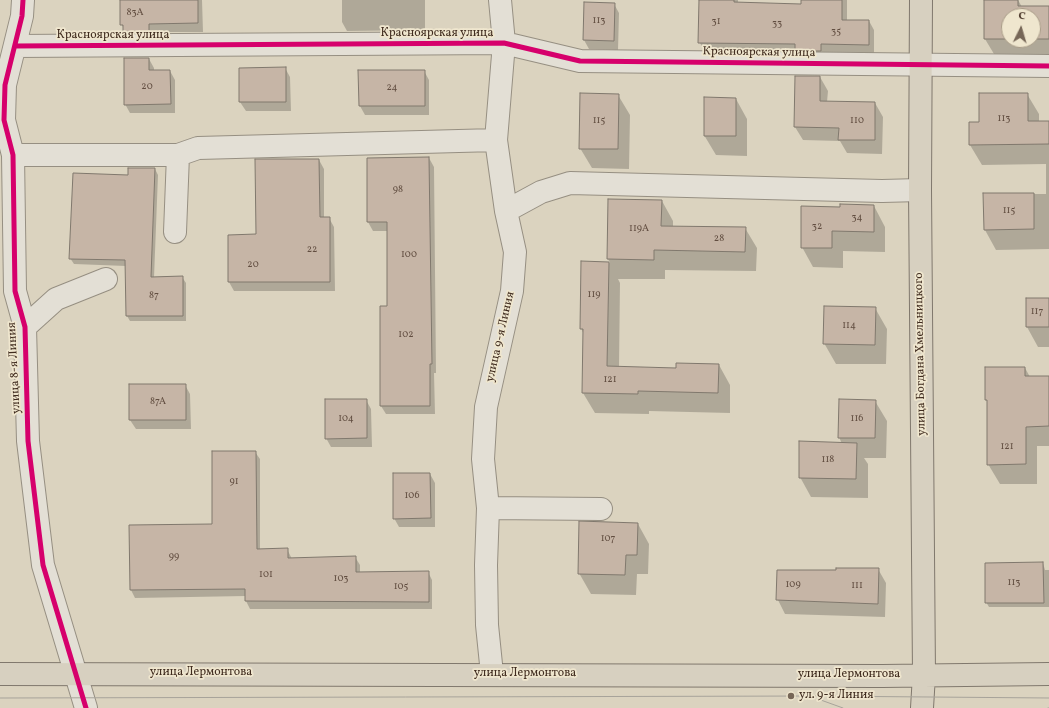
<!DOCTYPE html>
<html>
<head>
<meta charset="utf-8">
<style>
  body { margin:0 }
  #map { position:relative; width:1049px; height:708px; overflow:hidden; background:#dbd3bf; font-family:Vollkorn,serif }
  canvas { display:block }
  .north { position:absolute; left:1001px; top:8px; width:40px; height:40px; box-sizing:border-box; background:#efe6ce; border:1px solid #a99c88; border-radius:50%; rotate:5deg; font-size:11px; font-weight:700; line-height:16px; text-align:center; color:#402c1f }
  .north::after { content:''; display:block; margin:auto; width:14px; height:18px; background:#766657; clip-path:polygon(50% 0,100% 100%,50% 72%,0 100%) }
</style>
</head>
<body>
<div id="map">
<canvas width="1049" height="708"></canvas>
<div class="north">С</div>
</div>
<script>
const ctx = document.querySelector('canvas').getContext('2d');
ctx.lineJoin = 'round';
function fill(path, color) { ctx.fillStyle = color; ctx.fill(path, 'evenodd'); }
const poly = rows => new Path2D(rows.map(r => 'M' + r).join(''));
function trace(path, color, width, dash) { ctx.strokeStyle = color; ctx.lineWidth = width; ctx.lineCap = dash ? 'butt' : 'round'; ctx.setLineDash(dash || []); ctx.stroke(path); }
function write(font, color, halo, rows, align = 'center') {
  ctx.font = font + ' Vollkorn,serif'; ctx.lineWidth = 3.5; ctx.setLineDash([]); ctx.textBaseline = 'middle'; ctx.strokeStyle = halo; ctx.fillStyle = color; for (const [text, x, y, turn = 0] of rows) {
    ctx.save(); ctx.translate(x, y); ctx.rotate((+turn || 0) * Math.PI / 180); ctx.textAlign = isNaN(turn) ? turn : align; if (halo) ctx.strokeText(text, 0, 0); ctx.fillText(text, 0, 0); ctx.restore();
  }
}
fill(poly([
  [121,0,202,0,203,32,154,32,154,41,130,42,122,25],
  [342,0,425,0,425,30,347,31,342,22],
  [700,0,738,0,738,3,802,5,802,0,847,0,847,21,869,21,874,30,874,54,705,52,700,43],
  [1018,0,1022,7,1049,7,1049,66,997,59,985,39],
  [1009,16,1033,16,1033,40,1009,40],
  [614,4,619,13,618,50,589,49,584,40],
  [149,59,154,68,154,71,170,71,175,80,175,113,130,113,125,104],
  [285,68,290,77,291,111,246,111,240,102],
  [359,71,424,71,429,80,429,115,365,115,360,106],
  [820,77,828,91,827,102,875,103,883,117,882,154,847,153,840,141,803,140,795,127],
  [1027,94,1039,114,1039,122,1049,122,1049,249,996,250,985,230,984,194,1046,194,1046,164,982,165,970,145,980,123],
  [618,95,630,115,629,169,592,168,580,148],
  [736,99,747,119,747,156,716,155,704,135],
  [429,158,434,167,436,373,434,373,435,414,386,414,381,406,388,307,388,231,373,231,368,222],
  [319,160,324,169,324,218,329,218,334,227,335,291,234,291,229,282,257,235],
  [155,169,158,175,154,278,182,277,186,283,186,321,130,321,127,316,126,266,74,264,70,258,129,176],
  [662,201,673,221,673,227,745,228,757,248,756,271,665,270,665,279,618,279,620,283,619,367,677,369,719,365,730,385,730,413,649,411,649,414,595,413,583,393,584,335,581,328,582,262,610,263,608,259],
  [874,206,885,227,885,252,843,251,843,268,813,267,802,247,841,208],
  [1049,299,1049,347,1038,347,1027,327],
  [875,308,887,329,886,364,836,364,824,343],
  [1025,368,1030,377,1049,377,1049,446,1037,446,1037,484,1000,484,988,464,988,402,986,400],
  [185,385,190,394,191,429,136,429,130,420],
  [366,400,371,409,372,447,331,447,326,438],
  [875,401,887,421,886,458,864,458,868,464,868,498,811,497,800,477,842,444,839,437],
  [255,452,260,459,260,550,287,549,292,559,355,557,360,565,360,573,428,572,432,580,432,609,250,609,246,601,246,596,135,598,131,590,130,526,213,525],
  [430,474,435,483,435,527,399,527,394,518],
  [638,524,649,544,648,574,637,574,636,595,591,594,579,573],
  [1043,563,1045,570,1049,570,1049,607,989,607,986,602],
  [878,569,886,583,885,617,785,614,778,600,778,571]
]), '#0003');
const building = poly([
  [120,0,198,0,198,23,149,24,149,33,123,33,123,25,120,25,120,0],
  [699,0,734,0,734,2,801,4,801,0,842,0,842,20,869,20,869,45,821,44,821,51,795,51,795,44,698,43,699,0],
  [984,0,1018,0,1018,6,1049,6,1049,39,1033,39,1033,16,1009,16,1009,39,984,39,984,0],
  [584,2,615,3,614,41,583,40,584,2],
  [124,58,149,58,149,70,170,70,171,104,124,105,124,58],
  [286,67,286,102,239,102,239,68,286,67],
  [358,70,425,70,425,106,359,106,358,70],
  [795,76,820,76,820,101,875,102,875,140,838,140,839,128,794,127,795,76],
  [580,93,619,94,618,149,579,149,580,93],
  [979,93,1028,93,1028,121,1049,121,1049,144,969,145,969,122,979,122,979,93],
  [704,97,736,98,736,136,704,136,704,97],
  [429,157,432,364,430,364,430,406,380,406,380,306,387,306,387,222,367,222,367,158,429,157],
  [255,159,319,159,320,217,330,217,330,282,228,282,228,235,256,234,255,159],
  [128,168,155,168,151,277,183,276,183,316,126,316,125,260,69,259,73,173,128,175,128,168],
  [983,193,1034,193,1034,229,984,230,983,193],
  [608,199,662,200,661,226,746,227,745,252,654,250,654,260,607,259,608,199],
  [840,204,874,205,874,232,832,231,832,248,801,248,801,206,840,207,840,204],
  [581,261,609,262,607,366,676,368,676,363,719,364,718,393,638,391,638,394,582,393,583,329,580,329,581,261],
  [1026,298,1049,298,1049,327,1026,327,1026,298],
  [824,306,876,307,875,345,823,344,824,306],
  [985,367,1025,367,1025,376,1049,376,1049,426,1026,427,1026,464,987,465,987,400,985,400,985,367],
  [129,384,186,384,186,420,129,420,129,384],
  [325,399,367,399,367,438,325,439,325,399],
  [839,399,876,400,875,438,838,438,839,399],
  [799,441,857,443,856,479,799,478,799,441],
  [212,451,256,451,257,549,288,548,288,558,356,556,356,572,429,571,429,602,245,601,245,589,130,590,129,525,212,524,212,451],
  [393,473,430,473,431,518,393,519,393,473],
  [579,521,638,523,637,555,626,555,625,575,578,574,579,521],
  [1043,562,1044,603,985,603,985,563,1043,562],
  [836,568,879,568,878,604,776,600,777,570,836,570,836,568]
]);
fill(building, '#c6b5a6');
trace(building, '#80786d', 1);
const minor = poly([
  [23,0,22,16,5,85,4,120,13,155,15,291,25,327,28,441,43,565,86,708],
  [15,46,504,43,580,61,1049,66],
  [13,155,178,155,198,148,496,140],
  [506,211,541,192,570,183,882,191,920,190],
  [175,232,178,155],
  [25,327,56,299,106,279],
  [488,508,601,509],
  [492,674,487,625,486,565,488,508,483,459,486,407,512,291,515,252,506,211,496,140,504,43,500,0]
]);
const major = poly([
  [921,0,920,190,924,675,922,708],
  [0,674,882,676,1049,674]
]);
trace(minor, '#968f82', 24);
trace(major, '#80786d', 24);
trace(minor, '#e3dfd5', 22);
trace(major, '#d7d0c0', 22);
trace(poly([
  [0,698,811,696,1049,698],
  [818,699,843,708],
  [1048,708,1049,708]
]), '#a7a39a', 1);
trace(poly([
  [23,0,22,16,5,85,4,120,13,155,15,291,25,327,28,441,43,565,86,708],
  [15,46,504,43,580,61,1049,66]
]), '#d6006c', 5);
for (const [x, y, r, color] of [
  [791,696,4,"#766657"]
]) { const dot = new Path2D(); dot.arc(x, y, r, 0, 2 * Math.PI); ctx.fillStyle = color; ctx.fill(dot); trace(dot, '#efe6ce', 1.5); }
write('10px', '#624e41', null, [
  ["83А",135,13],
  ["113",599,21],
  ["31",716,22],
  ["33",777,24],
  ["35",836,32],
  ["20",147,87],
  ["24",392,88],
  ["113",1004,119],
  ["115",599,121],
  ["110",857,121],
  ["98",398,190],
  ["115",1009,211],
  ["34",857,218],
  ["32",817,227],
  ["119А",639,229],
  ["28",719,239],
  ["22",312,250],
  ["100",409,255],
  ["20",253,265],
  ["119",594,295],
  ["87",154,296],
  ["117",1037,312],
  ["114",849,326],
  ["102",406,335],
  ["121",610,380],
  ["87А",158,402],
  ["104",346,419],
  ["116",857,419],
  ["121",1007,447],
  ["118",828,460],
  ["91",234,482],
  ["106",412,496],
  ["107",608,539],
  ["99",174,557],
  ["101",266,575],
  ["103",341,579],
  ["113",1014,583],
  ["109",793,585],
  ["111",857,586],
  ["105",401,587]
]);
write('12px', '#402c1f', '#efe6ce', [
  ["Красноярская улица",437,34],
  ["Красноярская улица",113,36],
  ["Красноярская улица",759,53,1],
  ["улица 9-я Линия",501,337,-77],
  ["улица Богдана Хмельницкого",921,354,-91],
  ["улица 8-я Линия",15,368,-93],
  ["улица Лермонтова",201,673],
  ["улица Лермонтова",525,674],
  ["улица Лермонтова",849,675]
]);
write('12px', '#402c1f', '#efe6ce', [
  ["ул. 9-я Линия",799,696]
], 'left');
</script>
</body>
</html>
